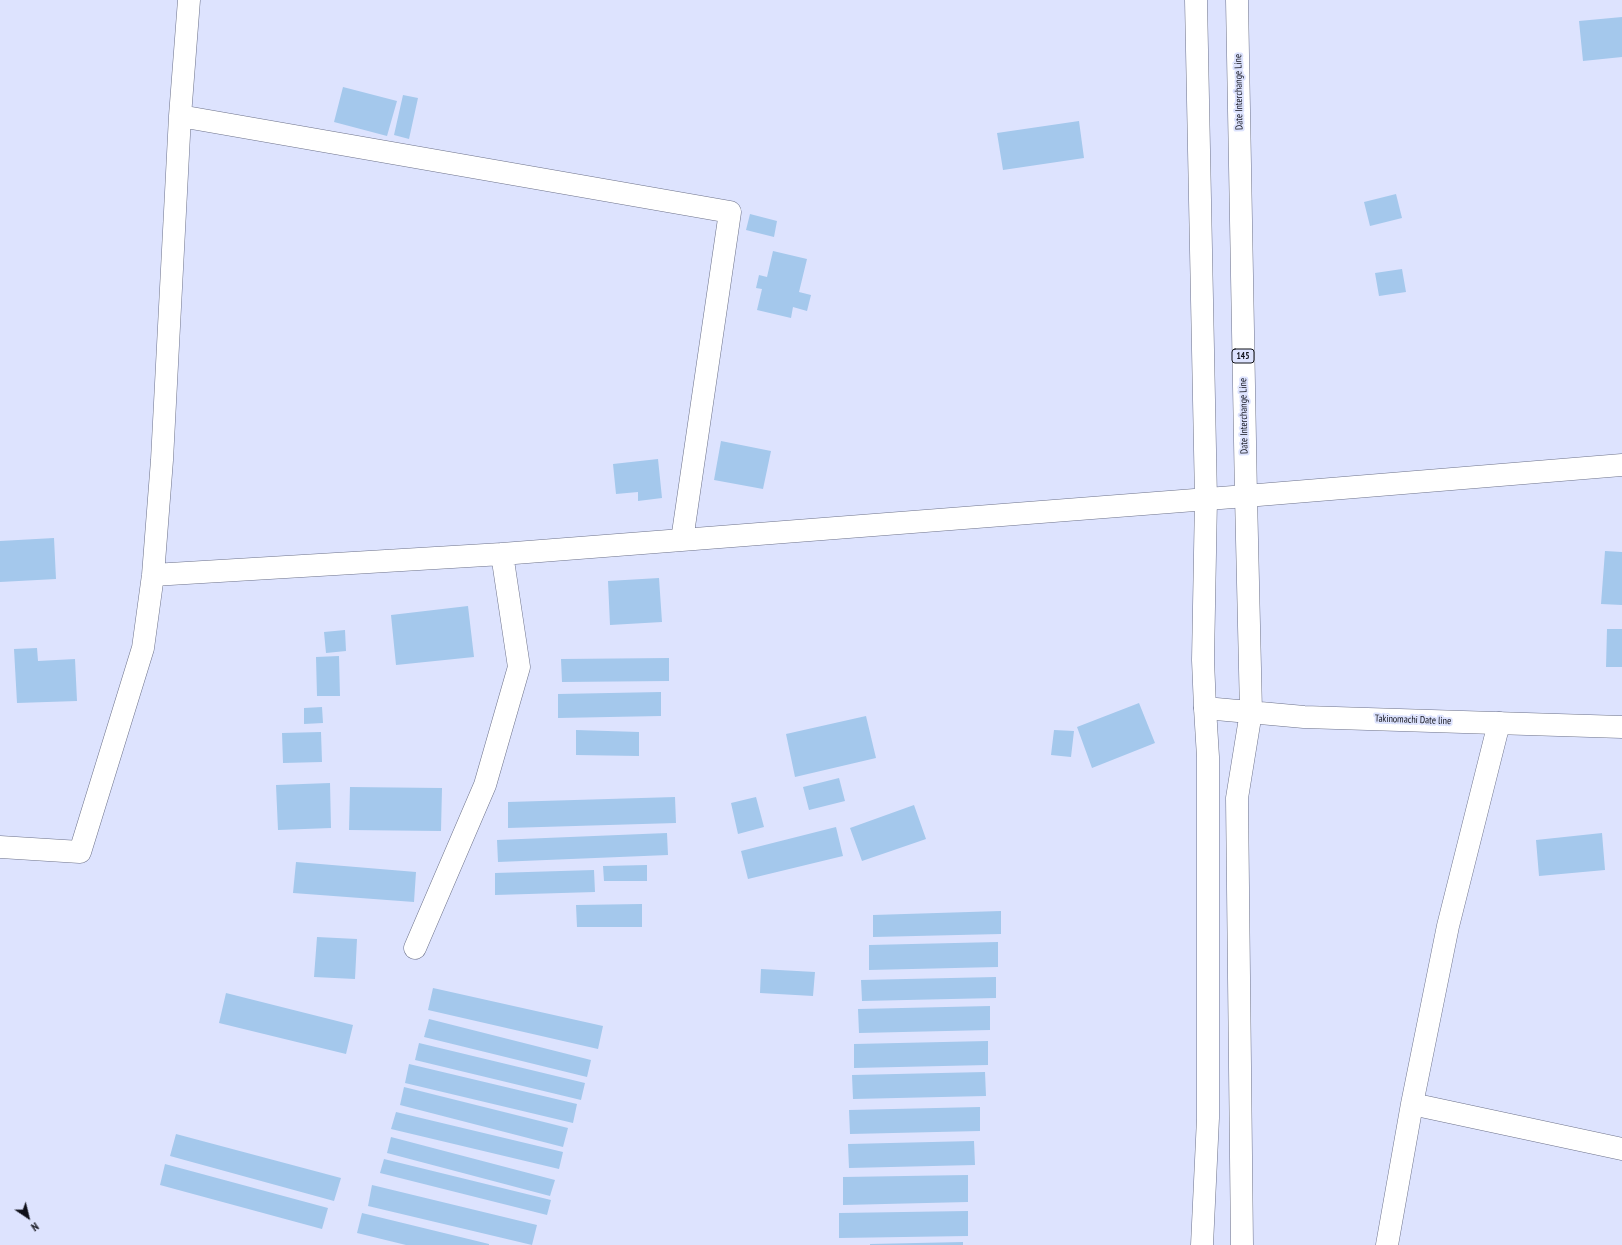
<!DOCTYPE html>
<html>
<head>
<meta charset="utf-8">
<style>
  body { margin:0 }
  #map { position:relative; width:1622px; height:1245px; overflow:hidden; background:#dde3fe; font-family:"PT Sans Narrow",sans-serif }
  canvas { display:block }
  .north { position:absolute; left:8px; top:1197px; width:40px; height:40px; -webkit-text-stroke:3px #dde3fe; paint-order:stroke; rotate:145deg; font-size:11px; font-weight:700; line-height:16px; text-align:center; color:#0f1019 }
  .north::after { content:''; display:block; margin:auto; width:14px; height:18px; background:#0f1019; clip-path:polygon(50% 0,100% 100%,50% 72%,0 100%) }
</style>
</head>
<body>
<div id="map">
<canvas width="1622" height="1245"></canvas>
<div class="north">N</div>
</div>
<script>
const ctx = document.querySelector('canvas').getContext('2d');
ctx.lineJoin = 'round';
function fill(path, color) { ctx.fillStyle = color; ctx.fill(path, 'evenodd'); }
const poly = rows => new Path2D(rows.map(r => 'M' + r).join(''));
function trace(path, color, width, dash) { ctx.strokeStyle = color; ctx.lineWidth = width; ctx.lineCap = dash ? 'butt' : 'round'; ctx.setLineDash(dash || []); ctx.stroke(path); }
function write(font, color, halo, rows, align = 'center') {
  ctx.font = font + ' "PT Sans Narrow",sans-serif'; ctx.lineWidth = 4; ctx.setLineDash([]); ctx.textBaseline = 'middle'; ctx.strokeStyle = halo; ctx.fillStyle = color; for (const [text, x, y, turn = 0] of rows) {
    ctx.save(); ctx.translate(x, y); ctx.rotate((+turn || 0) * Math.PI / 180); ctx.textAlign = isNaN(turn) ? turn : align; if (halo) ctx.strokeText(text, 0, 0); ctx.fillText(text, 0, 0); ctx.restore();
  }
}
fill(poly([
  [1622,17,1622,57,1583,61,1579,21],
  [343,87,397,101,387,136,334,122],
  [403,95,418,98,409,139,394,135],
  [1079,121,1084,158,1003,170,997,133],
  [1396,194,1402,218,1370,226,1364,202],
  [750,214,777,221,774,237,746,230],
  [773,251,807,259,799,292,811,295,807,311,793,307,791,318,757,310,762,289,756,288,759,275,767,277],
  [1402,269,1406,292,1379,296,1375,273],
  [721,441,771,451,763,489,714,480],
  [658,459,662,498,638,501,638,492,616,494,613,464],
  [54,538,56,579,0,582,0,541],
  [1605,551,1622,552,1622,605,1601,604],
  [659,578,662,622,610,625,608,581],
  [468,606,474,657,396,665,391,615],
  [1607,629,1622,629,1622,667,1606,667],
  [345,630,346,651,326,653,324,632],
  [37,648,38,661,75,659,77,701,17,703,14,649],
  [339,656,340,696,317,696,316,657],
  [669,658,669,681,562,682,561,659],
  [661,692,661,716,558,718,558,694],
  [1139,703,1155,743,1092,768,1077,727],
  [322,707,323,723,304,724,304,708],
  [866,716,876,758,795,777,786,734],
  [576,730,639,732,639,756,576,755],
  [1054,730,1074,731,1071,757,1051,755],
  [321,732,322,762,283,763,282,733],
  [839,778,845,801,809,810,803,787],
  [330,783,331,828,278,830,276,785],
  [350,787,442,788,441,831,349,830],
  [675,797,676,823,508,828,508,802],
  [756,797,764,827,738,834,731,803],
  [914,805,926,839,862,861,850,828],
  [836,827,843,856,748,879,741,851],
  [667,833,668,855,498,862,497,840],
  [1602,833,1605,870,1539,876,1536,840],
  [296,862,416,872,414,902,293,893],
  [647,865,647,881,604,881,603,866],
  [594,870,595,892,495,895,495,873],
  [642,904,642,927,577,927,576,905],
  [1001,911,1001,934,873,937,873,915],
  [317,937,357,939,355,979,314,977],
  [998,942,998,967,869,970,869,945],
  [761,969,815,972,813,996,760,993],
  [996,977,996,998,862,1001,861,980],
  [433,988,603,1026,598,1049,428,1010],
  [226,993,353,1025,346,1054,219,1023],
  [990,1006,990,1030,859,1033,858,1009],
  [429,1019,591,1060,587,1077,424,1037],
  [988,1041,988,1065,854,1068,854,1044],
  [419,1043,585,1083,581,1100,415,1060],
  [409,1064,577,1104,573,1123,405,1083],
  [985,1072,986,1096,853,1099,852,1075],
  [404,1087,568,1128,563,1147,400,1105],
  [980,1107,980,1131,850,1134,849,1110],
  [396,1112,563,1152,559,1169,391,1129],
  [176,1134,341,1178,334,1201,170,1156],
  [391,1137,555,1180,550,1196,387,1153],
  [974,1141,975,1165,849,1168,848,1144],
  [384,1159,551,1200,547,1215,380,1173],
  [165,1164,328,1208,322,1229,160,1185],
  [968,1175,968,1202,843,1205,843,1177],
  [372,1185,537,1225,532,1245,368,1206],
  [968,1211,968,1236,839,1238,839,1213],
  [362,1213,489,1244,489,1245,406,1245,357,1233],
  [963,1242,963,1245,870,1245,870,1244]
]), '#a4c8ec');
const minor = poly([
  [180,116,730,212,682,540],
  [153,575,502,554,1246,496,1622,465],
  [0,847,80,852,143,648,153,575,162,460,180,116,189,0],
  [415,948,485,785,519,667,502,554],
  [1412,1104,1622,1149],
  [1387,1245,1412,1104,1448,926,1499,723]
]);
const major = poly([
  [1196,0,1206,499,1203,660,1205,708,1304,717,1622,727],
  [1237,0,1246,496,1251,712]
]);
const highway = poly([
  [1202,1245,1208,1118,1208,757,1205,708],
  [1242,1245,1237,798,1251,712]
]);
trace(minor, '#6d728a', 23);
trace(major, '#6d728a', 23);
trace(highway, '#6d728a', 23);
trace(minor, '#fff', 22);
trace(major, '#fff', 22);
trace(highway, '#fff', 22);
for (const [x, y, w] of [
  [1243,356,22]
]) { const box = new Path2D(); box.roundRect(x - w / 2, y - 7, w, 14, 3); ctx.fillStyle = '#dde3fe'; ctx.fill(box); trace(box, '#0f1019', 1); }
write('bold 9px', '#0f1019', null, [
  ["145",1243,356]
]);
write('10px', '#0f1019', '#dde3fe', [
  ["Date Interchange Line",1239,92,-91],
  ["Date Interchange Line",1244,416,-91],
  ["Takinomachi Date line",1413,720,2]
]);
</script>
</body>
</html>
